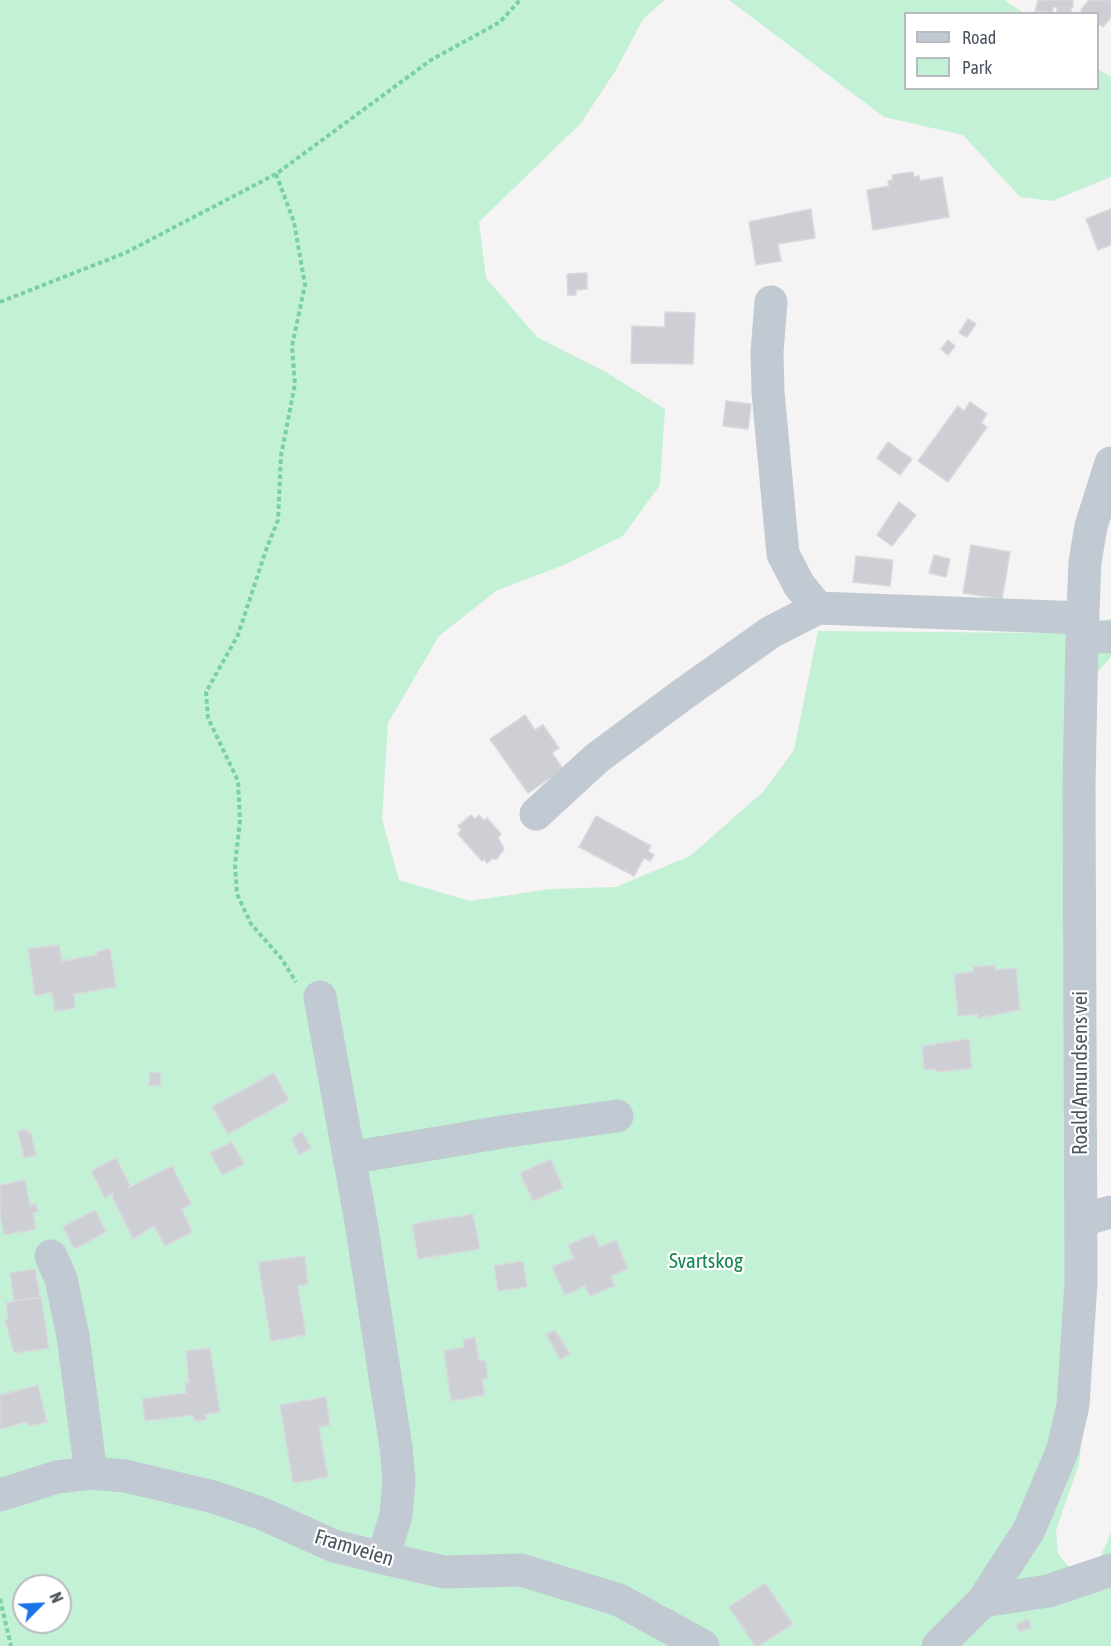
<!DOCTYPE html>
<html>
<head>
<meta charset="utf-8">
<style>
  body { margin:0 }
  #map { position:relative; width:1111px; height:1646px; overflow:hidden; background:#f5f3f3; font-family:"Asap Condensed",sans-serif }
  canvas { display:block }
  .legend { position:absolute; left:904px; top:12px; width:195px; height:78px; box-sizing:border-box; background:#fff; border:2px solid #b7bbc0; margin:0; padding:8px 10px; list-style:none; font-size:18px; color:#4a5661 }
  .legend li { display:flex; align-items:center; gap:12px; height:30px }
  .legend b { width:30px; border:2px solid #b7bbc0 }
  .north { position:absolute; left:12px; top:1574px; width:60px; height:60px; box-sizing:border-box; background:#fff; border:2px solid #b7bbc0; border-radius:50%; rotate:66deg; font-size:16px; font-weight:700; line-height:24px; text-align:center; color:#4a5661 }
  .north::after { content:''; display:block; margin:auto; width:21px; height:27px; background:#1a73e8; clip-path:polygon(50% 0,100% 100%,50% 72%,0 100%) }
</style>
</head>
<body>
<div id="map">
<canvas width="1111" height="1646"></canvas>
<ul class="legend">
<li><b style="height:8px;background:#c1cad2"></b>Road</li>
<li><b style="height:16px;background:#c3f1d5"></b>Park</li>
</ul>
<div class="north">N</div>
</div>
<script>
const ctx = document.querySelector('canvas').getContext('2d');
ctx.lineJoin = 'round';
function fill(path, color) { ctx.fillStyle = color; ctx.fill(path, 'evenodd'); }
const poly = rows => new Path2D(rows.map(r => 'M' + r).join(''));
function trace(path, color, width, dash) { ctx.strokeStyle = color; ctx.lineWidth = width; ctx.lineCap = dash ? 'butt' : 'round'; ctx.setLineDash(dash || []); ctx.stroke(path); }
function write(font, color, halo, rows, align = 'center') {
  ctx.font = font + ' "Asap Condensed",sans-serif'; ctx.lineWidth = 4.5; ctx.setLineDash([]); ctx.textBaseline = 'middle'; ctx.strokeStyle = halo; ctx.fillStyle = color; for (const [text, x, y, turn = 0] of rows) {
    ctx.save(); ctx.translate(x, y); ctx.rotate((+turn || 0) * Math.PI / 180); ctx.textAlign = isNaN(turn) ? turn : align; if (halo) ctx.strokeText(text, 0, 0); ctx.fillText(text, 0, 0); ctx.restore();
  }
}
fill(poly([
  [0,0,665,0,643,19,616,70,581,123,479,222,486,278,537,337,606,372,665,409,660,485,623,536,566,564,496,591,439,636,388,723,382,819,399,880,470,901,550,889,616,887,690,856,763,792,794,750,818,631,1044,633,1111,619,1111,657,1095,675,1090,886,1097,1162,1092,1348,1079,1464,1056,1530,1058,1554,1070,1568,1098,1563,1111,1532,1111,1646,0,1646],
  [24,1586,60,1586,60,1622,24,1622],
  [729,0,1004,0,1024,13,906,14,906,88,1098,88,1098,70,1111,76,1111,177,1052,201,1020,197,963,135,884,117]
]), '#c3f1d5');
const building = poly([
  [1038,0,1073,0,1073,7,1071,7,1071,13,1057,13,1057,7,1053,7,1053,13,1035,11,1038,0],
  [1089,0,1111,0,1111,17,1103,27,1098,23,1098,14,1082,14,1081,10,1089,0],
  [913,172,914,177,919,176,920,181,942,177,949,217,873,230,867,190,889,186,888,181,893,180,892,175,913,172],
  [811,209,815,238,778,244,781,261,756,265,749,222,811,209],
  [1111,209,1111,245,1098,250,1086,219,1111,209],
  [587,273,587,289,576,290,576,295,568,295,567,274,587,273],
  [665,312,695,313,693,364,631,363,632,326,665,327,665,312],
  [968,319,976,324,967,337,959,333,968,319],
  [948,340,955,346,948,355,941,349,948,340],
  [726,401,751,404,748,429,723,426,726,401],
  [970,402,987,414,981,423,987,427,948,482,918,461,958,406,964,411,970,402],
  [888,442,912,459,900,475,877,458,888,442],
  [899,502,916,515,892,546,877,535,899,502],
  [971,545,1010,552,1002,599,963,593,971,545],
  [934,555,950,559,946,577,929,573,934,555],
  [856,556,893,560,890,586,853,582,856,556],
  [525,715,535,730,543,725,559,748,552,753,563,769,528,793,490,739,525,715],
  [471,815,475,819,479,815,484,821,487,818,501,834,498,837,504,849,496,860,493,858,487,863,484,859,482,861,458,834,461,830,458,826,471,815],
  [596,816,651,846,648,851,654,855,650,861,644,858,634,876,579,847,596,816],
  [59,945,62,961,97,955,96,952,110,949,116,987,74,994,75,1008,55,1011,52,992,35,996,28,949,59,945],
  [995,965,995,970,1016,968,1020,1010,978,1018,978,1014,958,1016,954,974,973,972,973,967,995,965],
  [969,1039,972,1068,936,1072,935,1069,924,1070,922,1046,969,1039],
  [150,1072,161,1073,160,1086,149,1085,150,1072],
  [274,1073,289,1100,228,1134,212,1107,274,1073],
  [27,1129,28,1133,31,1132,36,1155,24,1158,18,1131,27,1129],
  [302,1131,311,1148,299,1155,291,1138,302,1131],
  [232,1142,244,1164,222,1175,210,1153,232,1142],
  [116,1158,130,1185,128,1188,172,1166,191,1204,182,1209,192,1232,165,1246,154,1226,133,1239,112,1197,114,1195,113,1193,105,1198,91,1171,116,1158],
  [551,1159,563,1188,533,1201,520,1173,551,1159],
  [25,1180,30,1205,36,1204,38,1212,33,1213,36,1229,4,1235,0,1214,0,1185,25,1180],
  [95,1210,106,1232,74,1249,63,1227,95,1210],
  [473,1214,480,1249,418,1259,412,1224,473,1214],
  [594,1234,599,1247,616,1240,628,1269,611,1276,615,1286,590,1296,585,1286,565,1295,552,1267,574,1258,568,1245,594,1234],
  [305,1256,308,1284,298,1286,306,1335,271,1341,258,1262,305,1256],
  [523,1261,527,1287,498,1291,494,1266,523,1261],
  [35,1269,40,1297,14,1301,10,1273,35,1269],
  [41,1297,49,1348,14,1353,5,1320,8,1319,6,1303,41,1297],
  [555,1330,570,1354,560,1359,546,1334,555,1330],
  [475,1337,479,1361,485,1360,488,1378,482,1379,485,1395,451,1401,444,1351,464,1347,463,1340,475,1337],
  [210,1348,220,1412,205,1414,206,1420,194,1421,193,1415,145,1421,142,1399,186,1393,185,1383,189,1383,186,1351,210,1348],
  [38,1385,47,1422,28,1426,27,1422,0,1429,0,1395,38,1385],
  [326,1397,330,1425,319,1427,328,1477,293,1483,280,1405,326,1397],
  [765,1583,793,1624,759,1646,755,1646,729,1607,765,1583],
  [1028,1619,1031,1627,1020,1632,1016,1625,1028,1619]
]);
fill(building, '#cdcfd5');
trace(building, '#d7d9de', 1.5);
trace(poly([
  [276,174,294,222,305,285,292,346,295,384,281,456,278,520,266,550,238,635,206,692,208,718,238,781,240,821,235,865,237,894,251,924,281,958,296,982],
  [0,302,125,253,276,174,431,60,500,22,520,0],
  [0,1599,11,1646]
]), '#7ad0a6', 4, [4.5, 3]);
trace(poly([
  [771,302,767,352,768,392,783,554,799,585,818,608],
  [1082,637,1111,637],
  [536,814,597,758,682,695,771,632,818,608,1083,618],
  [320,997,361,1222,396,1447,399,1481,396,1515,383,1558],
  [349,1158,508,1131,617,1116],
  [1082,1220,1111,1212],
  [51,1256,61,1279,73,1336,91,1473],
  [0,1495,57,1477,91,1473,125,1476,214,1497,263,1514,334,1546,383,1558,444,1572,521,1570,619,1600,703,1646],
  [983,1601,1048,1591,1111,1570],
  [938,1646,983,1601,1029,1530,1063,1449,1073,1405,1081,1282,1079,785,1082,637,1085,562,1091,526,1111,463]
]), '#c1cad2', 33);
write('21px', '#4a5661', '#fff', [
  ["Roald Amundsens vei",1080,1073,-90],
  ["Framveien",354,1548,17]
]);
write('21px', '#17864f', '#fff', [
  ["Svartskog",706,1261]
]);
</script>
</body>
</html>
